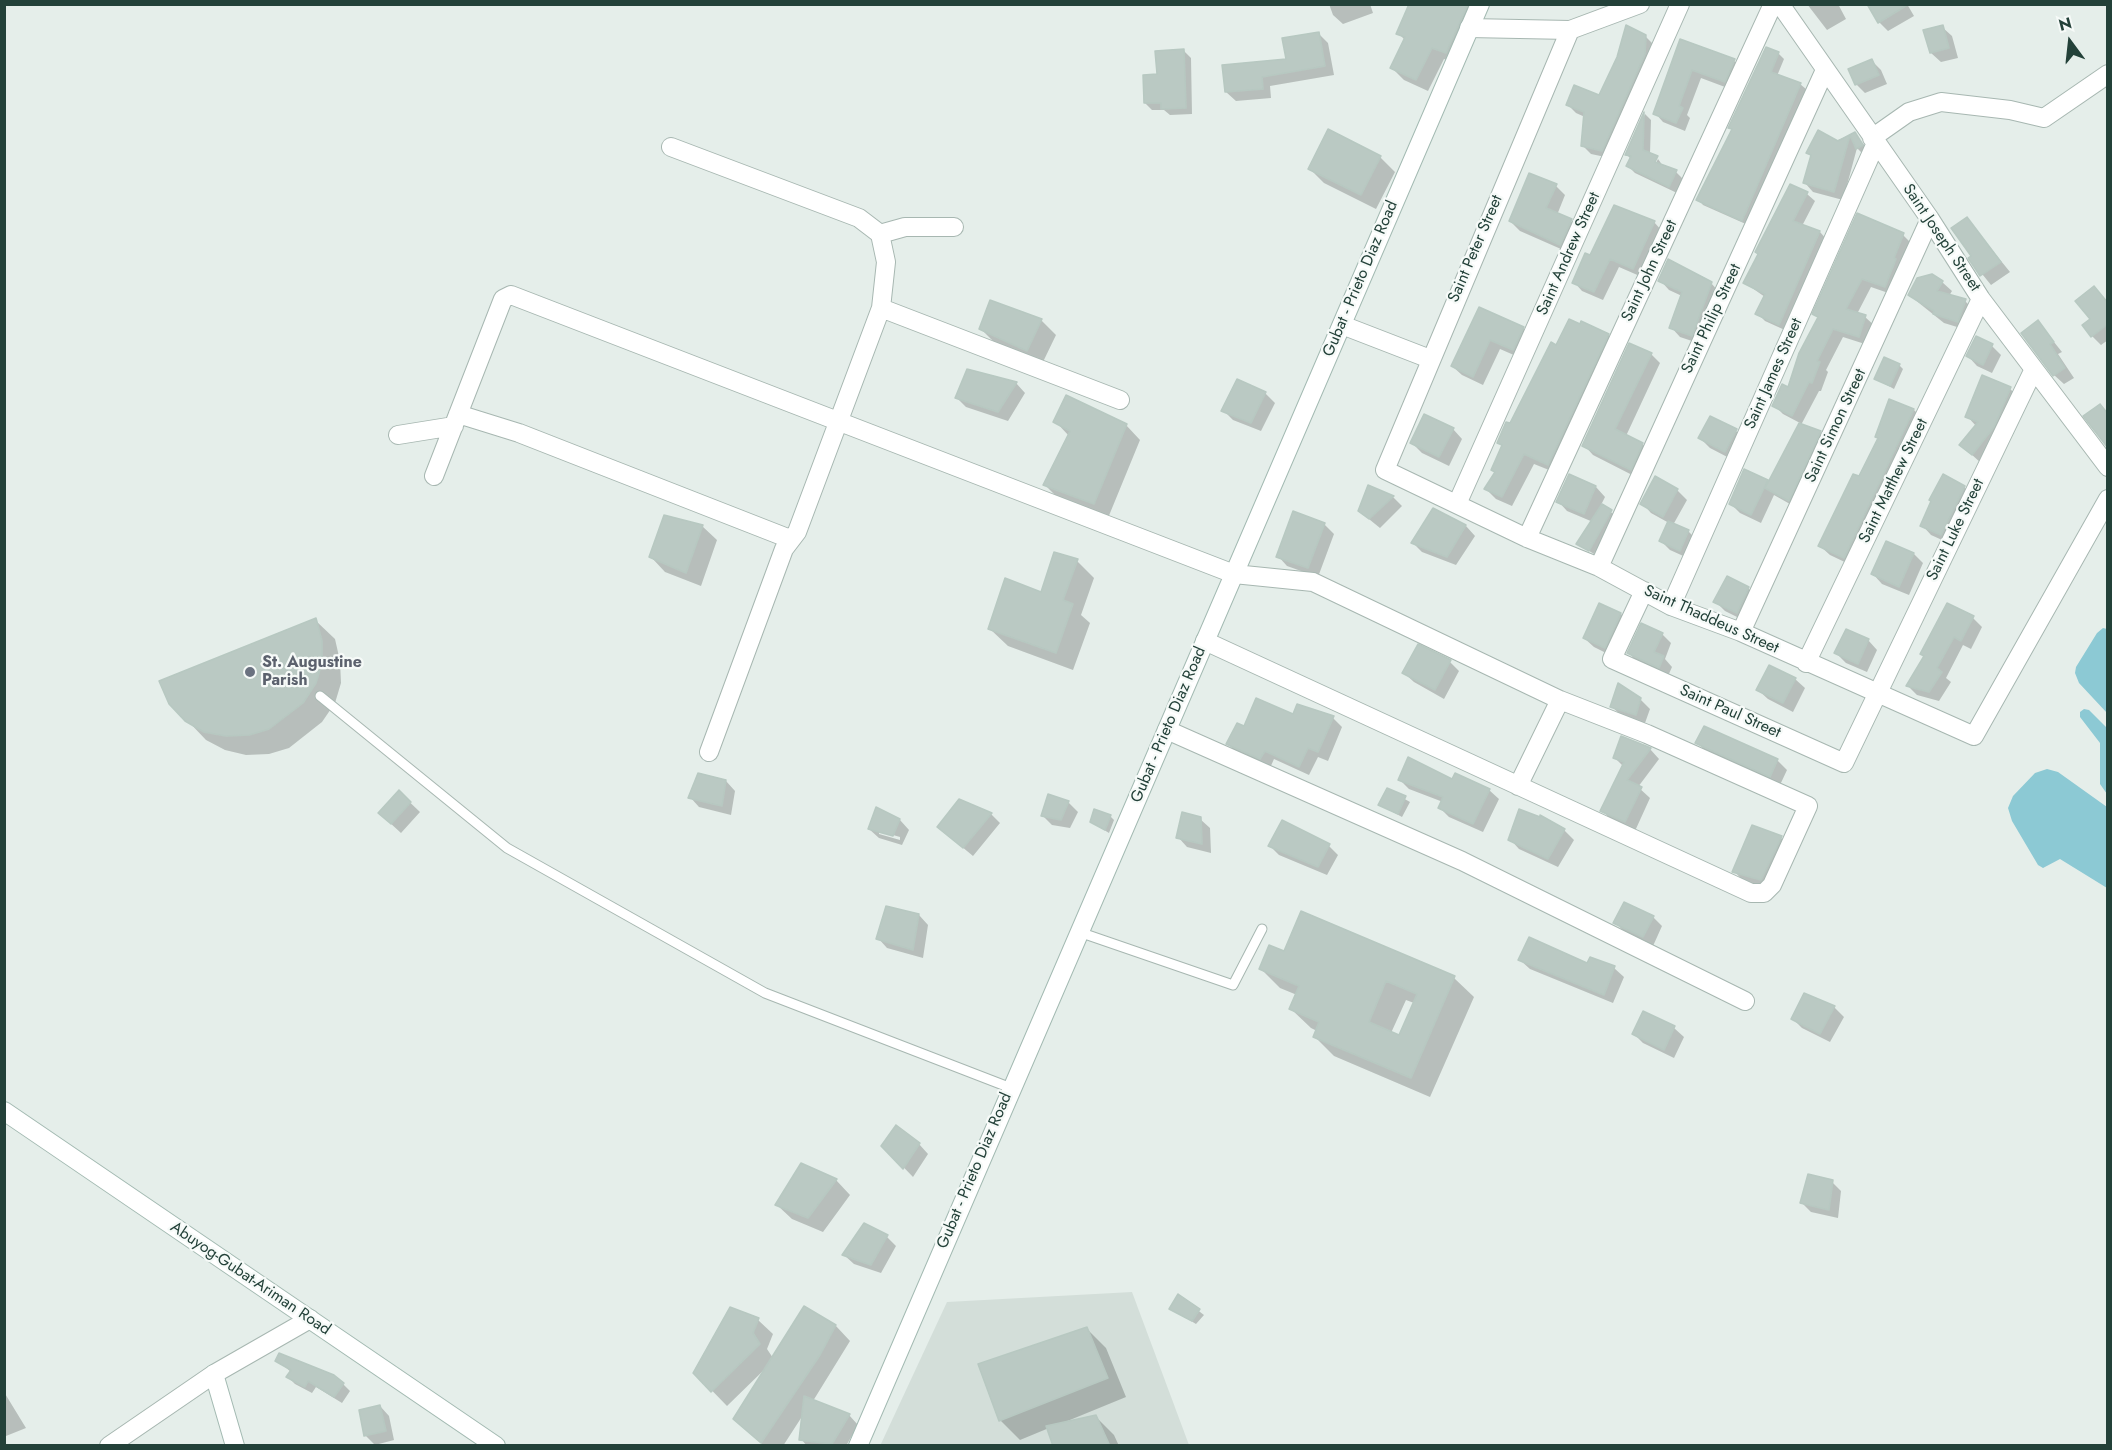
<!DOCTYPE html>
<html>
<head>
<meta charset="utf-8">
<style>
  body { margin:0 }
  #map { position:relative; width:2112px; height:1450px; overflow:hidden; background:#e5eeea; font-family:Jost,sans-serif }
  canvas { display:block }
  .frame { position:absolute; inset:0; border:6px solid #234139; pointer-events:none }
  .north { position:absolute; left:2040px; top:12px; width:60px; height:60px; -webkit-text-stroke:4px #f6faf8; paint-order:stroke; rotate:345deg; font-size:16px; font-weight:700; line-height:24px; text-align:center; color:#234139 }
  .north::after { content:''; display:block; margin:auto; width:21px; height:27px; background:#234139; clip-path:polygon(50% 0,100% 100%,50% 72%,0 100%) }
</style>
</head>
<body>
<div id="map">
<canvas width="2112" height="1450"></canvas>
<div class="frame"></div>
<div class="north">N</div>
</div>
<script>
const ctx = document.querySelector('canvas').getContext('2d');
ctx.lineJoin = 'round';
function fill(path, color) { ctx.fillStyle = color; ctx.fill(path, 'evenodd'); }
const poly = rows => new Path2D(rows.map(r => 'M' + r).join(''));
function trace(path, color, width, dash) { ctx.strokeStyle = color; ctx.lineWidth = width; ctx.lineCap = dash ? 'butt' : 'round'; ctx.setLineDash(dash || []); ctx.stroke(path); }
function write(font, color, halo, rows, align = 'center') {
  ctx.font = font + ' Jost,sans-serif'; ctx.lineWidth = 4.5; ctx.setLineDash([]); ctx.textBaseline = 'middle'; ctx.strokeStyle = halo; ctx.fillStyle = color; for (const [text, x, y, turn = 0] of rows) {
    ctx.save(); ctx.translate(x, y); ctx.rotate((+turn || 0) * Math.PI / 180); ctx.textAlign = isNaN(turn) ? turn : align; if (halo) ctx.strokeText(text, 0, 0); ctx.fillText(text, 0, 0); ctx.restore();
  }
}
fill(poly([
  [1132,1292,1189,1445,880,1446,947,1302]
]), '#d3ded9');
fill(poly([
  [2103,628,2107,629,2107,713,2079,683,2075,673,2076,667,2097,633],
  [2084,709,2089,710,2107,728,2107,794,2100,784,2100,743,2080,717,2080,712],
  [2047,769,2058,772,2107,807,2107,888,2060,859,2043,868,2038,865,2012,821,2008,808,2013,796,2035,773]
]), '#8cc9d4');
fill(poly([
  [1329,4,1370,4,1373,13,1343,24,1333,15],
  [1445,4,1485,4,1459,65,1444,59,1428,91,1404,80,1392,68,1405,40,1398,33],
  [1807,4,1838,4,1846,19,1827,30],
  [1907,4,1914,16,1888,31,1879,22],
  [1942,27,1952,36,1958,58,1941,62,1931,53],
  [1318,33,1328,43,1334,75,1270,86,1271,98,1236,101,1226,92,1288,61],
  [1645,36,1653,44,1610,158,1591,154,1583,146,1585,117,1576,113,1568,105,1599,97],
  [1681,41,1734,61,1743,69,1733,90,1701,78,1687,115,1690,118,1685,131,1663,122,1655,113],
  [1184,51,1191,58,1192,114,1170,115,1164,110,1152,110,1145,103,1158,76],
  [1778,53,1784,59,1777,76,1800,84,1806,89,1748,225,1703,205,1698,199,1733,131,1730,128],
  [1872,61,1881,70,1887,84,1865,93,1856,84],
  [1645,114,1651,120,1650,154,1658,158,1655,158,1653,169,1658,159,1663,166,1676,172,1683,179,1677,193,1635,173,1628,166,1631,159,1627,155],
  [1328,131,1380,157,1395,172,1376,209,1324,183,1310,169],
  [1855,133,1871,154,1866,157,1857,148,1843,200,1813,192,1805,183,1812,156,1808,152],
  [1556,186,1565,195,1557,215,1571,221,1580,230,1570,253,1520,231,1510,221],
  [1807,194,1815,201,1802,226,1820,232,1827,240,1787,331,1765,321,1757,313,1765,297,1745,283],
  [1967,219,2010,272,1991,285,1970,259,1973,257],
  [1654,222,1662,231,1642,277,1619,267,1603,300,1582,291,1574,282,1590,257],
  [1903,235,1912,244,1894,295,1871,287,1857,314,1865,317,1875,326,1868,345,1843,337,1826,370,1828,372,1821,391,1819,391,1801,425,1820,432,1828,441,1797,508,1774,495,1761,523,1740,513,1730,503,1767,481,1769,484,1800,423,1783,414,1774,405,1788,389,1819,318,1814,314],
  [1660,280,1711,283,1720,293,1701,344,1680,337,1671,327,1682,296,1669,290],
  [1942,282,1952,291,1949,296,1965,301,1974,310,1967,330,1944,323,1909,295],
  [2094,288,2108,303,2108,340,2101,345,2092,336],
  [1480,309,1523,328,1532,337,1523,359,1500,349,1483,385,1462,375,1452,366],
  [1041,320,1056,335,1042,364,996,344,981,329],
  [2038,322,2062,352,2058,354,2074,378,2064,384,2054,375],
  [1608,335,1618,345,1559,474,1534,464,1512,506,1496,499,1486,489,1496,473,1493,470,1503,447,1498,442,1557,347],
  [1992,346,2001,355,1992,373,1977,366,1968,356],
  [1651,354,1660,363,1626,436,1642,444,1652,453,1640,479,1593,455,1584,445],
  [1899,365,1903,369,1894,389,1876,379],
  [1983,377,2010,389,2019,397,1981,463,1961,445,1976,426,1967,416],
  [1016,383,1025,393,1008,421,966,407,956,397],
  [1265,393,1275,403,1261,431,1233,420,1223,410],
  [1914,410,1923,419,1853,566,1830,555,1820,546,1879,439],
  [1055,421,1126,425,1140,440,1108,518,1059,499,1045,485,1069,436],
  [1453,429,1462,439,1449,466,1422,453,1412,443],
  [1736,431,1745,440,1735,461,1710,448,1700,438],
  [1570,476,1596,487,1605,497,1601,505,1616,516,1594,554,1578,544,1593,522,1567,511,1558,501],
  [1655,478,1678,491,1687,500,1673,525,1689,532,1698,541,1690,559,1670,550,1661,541,1669,523,1651,513,1642,503],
  [1964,487,1974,497,1951,544,1931,535,1922,525],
  [1393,497,1402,506,1380,528,1359,511],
  [1434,510,1466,526,1475,536,1456,565,1422,552,1413,543],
  [1324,524,1334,534,1318,577,1287,566,1278,556],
  [702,526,717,540,701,586,665,572,651,557],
  [1914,554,1923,563,1909,595,1882,584,1873,574],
  [1077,561,1094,578,1081,615,1090,623,1073,670,1008,646,990,629,1041,594],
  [1748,588,1758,598,1747,622,1725,611,1715,601],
  [1621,614,1630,623,1614,657,1594,647,1584,638],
  [1973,618,1982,627,1971,649,1963,645,1946,678,1951,682,1939,701,1917,695,1908,686,1925,657],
  [315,620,335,639,340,661,341,683,335,703,322,722,289,748,269,754,246,755,225,750,206,740,186,719],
  [1662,634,1671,643,1665,659,1672,667,1668,676,1638,663,1629,653],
  [1868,640,1877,650,1867,672,1846,663,1836,653],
  [1450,662,1459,671,1444,699,1414,682,1404,673],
  [1795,679,1805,688,1793,712,1768,699,1758,690],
  [1640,699,1650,709,1645,723,1622,716,1612,707],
  [1293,716,1333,718,1342,727,1328,761,1318,757,1309,775,1274,759,1270,768,1237,753,1227,743,1245,728],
  [1622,738,1650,749,1659,759,1638,787,1650,798,1635,831,1611,820,1602,810,1623,766,1614,757],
  [1697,743,1777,760,1787,770,1780,785,1707,752],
  [1400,780,1452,781,1489,790,1499,799,1483,832,1449,817,1440,808,1443,802,1409,789],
  [726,781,735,791,731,815,699,807,690,797],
  [1387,789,1410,802,1402,817,1380,805],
  [399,792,420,812,401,833,389,822],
  [960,801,991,814,1000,823,973,856,949,836],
  [1068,802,1078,812,1070,828,1052,825,1043,816],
  [877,809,900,820,909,830,902,845,879,838,869,829],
  [879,831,900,837,900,840,879,834],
  [1110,816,1114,820,1109,833,1091,822],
  [1541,817,1564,830,1574,840,1558,867,1519,849,1510,839],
  [1200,819,1210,828,1211,853,1187,847,1178,837],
  [1781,838,1795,852,1776,894,1748,886,1734,871],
  [1270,846,1329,846,1338,855,1327,875,1279,855],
  [919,915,928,925,923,958,887,948,878,938],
  [1653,917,1662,926,1653,946,1625,932,1615,923],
  [1285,953,1454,978,1474,997,1430,1097,1334,1056,1315,1037,1317,1031,1311,1028,1291,1009,1297,995,1280,988,1261,969],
  [1406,1000,1414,1003,1400,1037,1391,1033],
  [1520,960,1614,968,1624,977,1613,1003,1530,969],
  [1805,995,1834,1007,1844,1017,1830,1042,1802,1028,1793,1019],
  [1644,1013,1674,1028,1684,1037,1674,1058,1643,1043,1634,1034],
  [919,1144,928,1154,913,1177,883,1146],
  [836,1180,850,1195,823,1232,792,1219,777,1205],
  [1832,1182,1841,1191,1838,1218,1811,1212,1802,1203],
  [887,1237,896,1246,881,1273,854,1264,844,1255],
  [1179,1296,1204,1315,1196,1324,1171,1309],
  [805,1308,836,1326,850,1341,813,1401,849,1415,858,1425,846,1446,807,1446,801,1439,803,1415,783,1446,764,1446,734,1418,766,1368,727,1406,695,1373,758,1320,773,1334,767,1349,773,1358],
  [1086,1328,1106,1348,1126,1397,1065,1422,1096,1417,1114,1435,1119,1446,1055,1446,1049,1428,1020,1440,1000,1420],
  [277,1360,343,1384,350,1391,342,1403,316,1387,312,1393,295,1384,288,1377,291,1372],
  [4,1392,26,1428,6,1436,4,1434],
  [380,1406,389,1416,394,1440,375,1445,365,1435]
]), '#0003');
const building = poly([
  [1409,4,1468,4,1446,53,1432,48,1416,80,1390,68,1405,37,1396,34,1409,4],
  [1867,4,1909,4,1878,23,1867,4],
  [1626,25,1646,35,1645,54,1602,151,1581,146,1584,112,1566,105,1574,85,1599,95,1617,57,1626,25],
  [1943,25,1949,48,1930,53,1923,30,1943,25],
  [1319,32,1325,66,1262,77,1263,89,1225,92,1222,65,1286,59,1282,38,1319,32],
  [1680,39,1735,59,1725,82,1692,70,1679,106,1683,108,1676,123,1653,114,1680,39],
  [1766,47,1779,52,1771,72,1801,83,1742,221,1696,200,1732,129,1728,128,1766,47],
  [1184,49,1186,108,1161,109,1161,103,1144,103,1143,75,1157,74,1155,51,1184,49],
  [1872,59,1879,75,1855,85,1848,69,1872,59],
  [1644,112,1643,150,1658,156,1655,162,1677,170,1669,187,1626,166,1631,156,1625,155,1644,112],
  [1328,129,1381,156,1361,195,1308,169,1328,129],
  [1818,130,1838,141,1855,132,1863,145,1856,149,1850,135,1834,192,1803,183,1811,155,1806,153,1818,130],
  [1529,173,1557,184,1546,208,1572,219,1560,245,1509,221,1529,173],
  [1790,184,1808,192,1793,221,1820,231,1779,325,1755,314,1765,294,1743,283,1758,254,1755,252,1790,184],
  [1614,205,1655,221,1633,269,1610,259,1594,292,1572,283,1585,253,1590,255,1614,205],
  [1857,213,1904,233,1894,258,1896,259,1885,287,1862,279,1846,309,1866,315,1859,337,1833,329,1817,361,1820,362,1812,383,1809,382,1792,416,1772,406,1782,384,1788,387,1799,353,1818,317,1812,314,1857,213],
  [1967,217,2001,262,1980,276,1968,258,1971,256,1951,228,1967,217],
  [1668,259,1712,282,1692,336,1669,328,1682,292,1658,281,1668,259],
  [1932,274,1943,281,1937,291,1966,299,1958,322,1933,314,1934,311,1908,295,1917,278,1932,274],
  [2094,286,2108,303,2108,324,2091,337,2082,325,2090,319,2075,301,2094,286],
  [990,300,1042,319,1027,351,979,329,990,300],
  [1479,307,1524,327,1513,350,1490,340,1473,377,1451,366,1479,307],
  [1569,319,1580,324,1581,321,1609,334,1548,465,1524,454,1502,497,1484,489,1495,472,1491,470,1502,445,1497,443,1506,422,1510,423,1551,342,1556,345,1569,319],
  [2038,320,2054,342,2050,344,2065,368,2053,376,2021,333,2038,320],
  [1976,336,1993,344,1983,365,1966,356,1976,336],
  [1629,343,1652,353,1615,429,1643,443,1631,470,1582,446,1629,343],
  [1884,357,1900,364,1890,386,1874,379,1884,357],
  [967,369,1017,382,998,412,955,398,967,369],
  [1982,375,2011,387,1994,427,1972,455,1959,445,1978,422,1965,417,1982,375],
  [1237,379,1266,392,1251,423,1221,411,1237,379],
  [1066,395,1127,424,1094,504,1043,485,1070,431,1053,422,1066,395],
  [1889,399,1914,409,1844,558,1818,546,1853,474,1859,476,1878,438,1875,437,1889,399],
  [2100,404,2108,414,2108,448,2083,416,2100,404],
  [1424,414,1454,428,1439,457,1410,443,1424,414],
  [1710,416,1737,429,1725,452,1698,438,1710,416],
  [1799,423,1821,431,1789,501,1765,488,1799,423],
  [1744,469,1768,480,1751,515,1729,504,1744,469],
  [1569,474,1596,486,1584,514,1556,502,1569,474],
  [1943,474,1965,486,1941,535,1920,526,1931,501,1929,500,1943,474],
  [1655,476,1678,489,1663,517,1640,504,1655,476],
  [1368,485,1394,496,1369,519,1358,511,1368,485],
  [1602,504,1612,510,1589,551,1576,544,1602,504],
  [1433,508,1466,525,1447,557,1411,543,1433,508],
  [1293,511,1325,523,1308,568,1276,557,1293,511],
  [664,515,703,525,686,573,649,557,664,515],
  [1668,521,1689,530,1680,551,1659,541,1668,521],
  [1886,541,1914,553,1899,587,1871,574,1886,541],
  [1054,552,1078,559,1063,600,1073,604,1056,653,988,629,1005,578,1041,592,1054,552],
  [1727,576,1749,587,1737,613,1713,602,1727,576],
  [1599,603,1621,613,1605,648,1583,638,1599,603],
  [1947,603,1974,616,1961,641,1954,637,1937,668,1942,672,1929,692,1906,686,1924,656,1920,654,1947,603],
  [316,618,322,641,322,663,316,683,303,703,269,729,249,735,226,736,204,732,185,721,169,704,159,681,316,618],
  [1641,623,1663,633,1654,652,1664,656,1659,668,1627,653,1641,623],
  [1846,629,1869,639,1858,664,1834,653,1846,629],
  [1418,644,1451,660,1435,690,1402,673,1418,644],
  [1769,665,1796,678,1783,703,1756,690,1769,665],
  [1618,683,1641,698,1636,715,1610,707,1618,683],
  [1256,698,1293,714,1297,704,1334,716,1318,752,1308,748,1299,767,1265,751,1260,759,1226,744,1237,723,1244,726,1256,698],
  [1704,726,1778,759,1770,777,1695,743,1704,726],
  [1621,736,1651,748,1627,780,1642,787,1625,822,1600,811,1624,762,1613,758,1621,736],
  [1408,757,1452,779,1455,773,1490,789,1473,824,1438,808,1443,797,1398,780,1408,757],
  [698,773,726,780,722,806,688,798,698,773],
  [1387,788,1406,796,1398,814,1378,805,1387,788],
  [399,790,411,802,391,824,378,813,399,790],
  [1048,794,1069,801,1061,820,1041,816,1048,794],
  [959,799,992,813,963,848,937,827,959,799],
  [876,807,900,819,893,836,868,829,876,807],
  [1094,809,1111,815,1105,830,1090,822,1094,809],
  [1519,809,1540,817,1540,815,1565,829,1548,859,1508,840,1519,809],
  [1182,812,1201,817,1202,844,1176,838,1182,812],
  [1282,820,1330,844,1318,867,1268,846,1282,820],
  [1752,825,1782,836,1761,880,1732,872,1752,825],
  [1624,902,1654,916,1643,937,1613,923,1624,902],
  [886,906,919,914,913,950,876,939,886,906],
  [1301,911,1455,976,1411,1078,1313,1037,1319,1022,1289,1009,1299,986,1259,969,1269,945,1284,951,1301,911],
  [1386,981,1417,994,1399,1035,1369,1022,1386,981],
  [1529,937,1587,963,1590,957,1615,966,1604,995,1518,960,1529,937],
  [1804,993,1835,1006,1820,1034,1791,1019,1804,993],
  [1643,1011,1675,1026,1664,1050,1632,1034,1643,1011],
  [896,1125,920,1143,903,1169,881,1146,896,1125],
  [801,1163,837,1179,808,1218,775,1205,801,1163],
  [1808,1174,1833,1180,1829,1210,1800,1203,1808,1174],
  [864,1223,888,1235,871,1265,842,1255,864,1223],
  [1178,1294,1200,1309,1192,1321,1169,1309,1178,1294],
  [804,1306,836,1325,820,1355,761,1443,733,1419,804,1306],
  [730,1307,759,1318,753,1333,760,1344,711,1392,693,1373,730,1307],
  [1087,1327,1108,1378,999,1421,978,1364,1087,1327],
  [279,1353,334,1375,344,1383,334,1397,308,1381,305,1387,286,1377,291,1370,275,1361,279,1353],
  [804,1396,850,1414,832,1444,799,1440,804,1396],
  [380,1405,386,1431,364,1436,359,1410,380,1405],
  [1096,1415,1110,1446,1053,1446,1046,1426,1096,1415]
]);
fill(building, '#bac9c3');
trace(building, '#b7c8c1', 1.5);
const lane = poly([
  [320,696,507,848,765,993,1011,1088],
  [1079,932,1233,985,1262,929]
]);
const street = poly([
  [1780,4,1930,219,1981,299,2108,467],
  [1469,28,1570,30,1640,4],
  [1570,30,1385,470,1527,538,1599,567,1671,606,1741,632,1974,736,2108,499],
  [1872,138,1909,112,1941,102,2010,110,2044,118,2108,74],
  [671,147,859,218,880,234,886,262,881,308],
  [880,234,905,227,954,227],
  [1342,325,1430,359],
  [458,414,519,433,790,539],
  [398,435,454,426],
  [434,476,503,299,511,295,1234,574,1313,582,1560,700,1647,734,1808,806,1772,885,1764,893,1751,893,1205,641],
  [1457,504,1680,4],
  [1527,538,1773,4],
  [1599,567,1825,70],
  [1644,591,1612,659,1844,763,2034,369],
  [1671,606,1876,143],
  [1741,632,1930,219],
  [1806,663,1981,299],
  [1167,730,1462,861,1745,1001],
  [709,752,784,549,797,532,881,308,1120,400],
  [1518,786,1560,700],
  [109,1446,214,1374,310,1319]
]);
const secondary = poly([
  [4,1111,496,1446],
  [214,1374,235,1446],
  [858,1446,1480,4]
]);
trace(lane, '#a7b7b1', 11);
trace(street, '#a7b7b1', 20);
trace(secondary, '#a3bab2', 20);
trace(lane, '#fff', 9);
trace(street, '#fff', 18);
trace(secondary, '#fff', 18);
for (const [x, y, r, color] of [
  [250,672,6,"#6b7280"]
]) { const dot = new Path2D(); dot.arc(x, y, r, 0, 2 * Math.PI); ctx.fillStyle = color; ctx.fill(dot); trace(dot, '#f6faf8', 2); }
write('16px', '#234139', '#f6faf8', [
  ["Saint Joseph Street",1941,238,56],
  ["Saint Peter Street",1476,249,-67],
  ["Saint Andrew Street",1569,254,-66],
  ["Saint John Street",1650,271,-65],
  ["Gubat - Prieto Diaz Road",1361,279,-67],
  ["Saint Philip Street",1712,319,-65],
  ["Saint James Street",1774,374,-66],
  ["Saint Simon Street",1836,426,-65],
  ["Saint Matthew Street",1894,481,-64],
  ["Saint Luke Street",1956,530,-64],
  ["Saint Thaddeus Street",1711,620,24],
  ["Saint Paul Street",1730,712,24],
  ["Gubat - Prieto Diaz Road",1169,725,-67],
  ["Gubat - Prieto Diaz Road",975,1171,-67],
  ["Abuyog-Gubat-Ariman Road",250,1279,34]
]);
write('bold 16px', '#5b616d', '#f6faf8', [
  ["St. Augustine",262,663],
  ["Parish",262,681]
], 'left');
</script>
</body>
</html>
